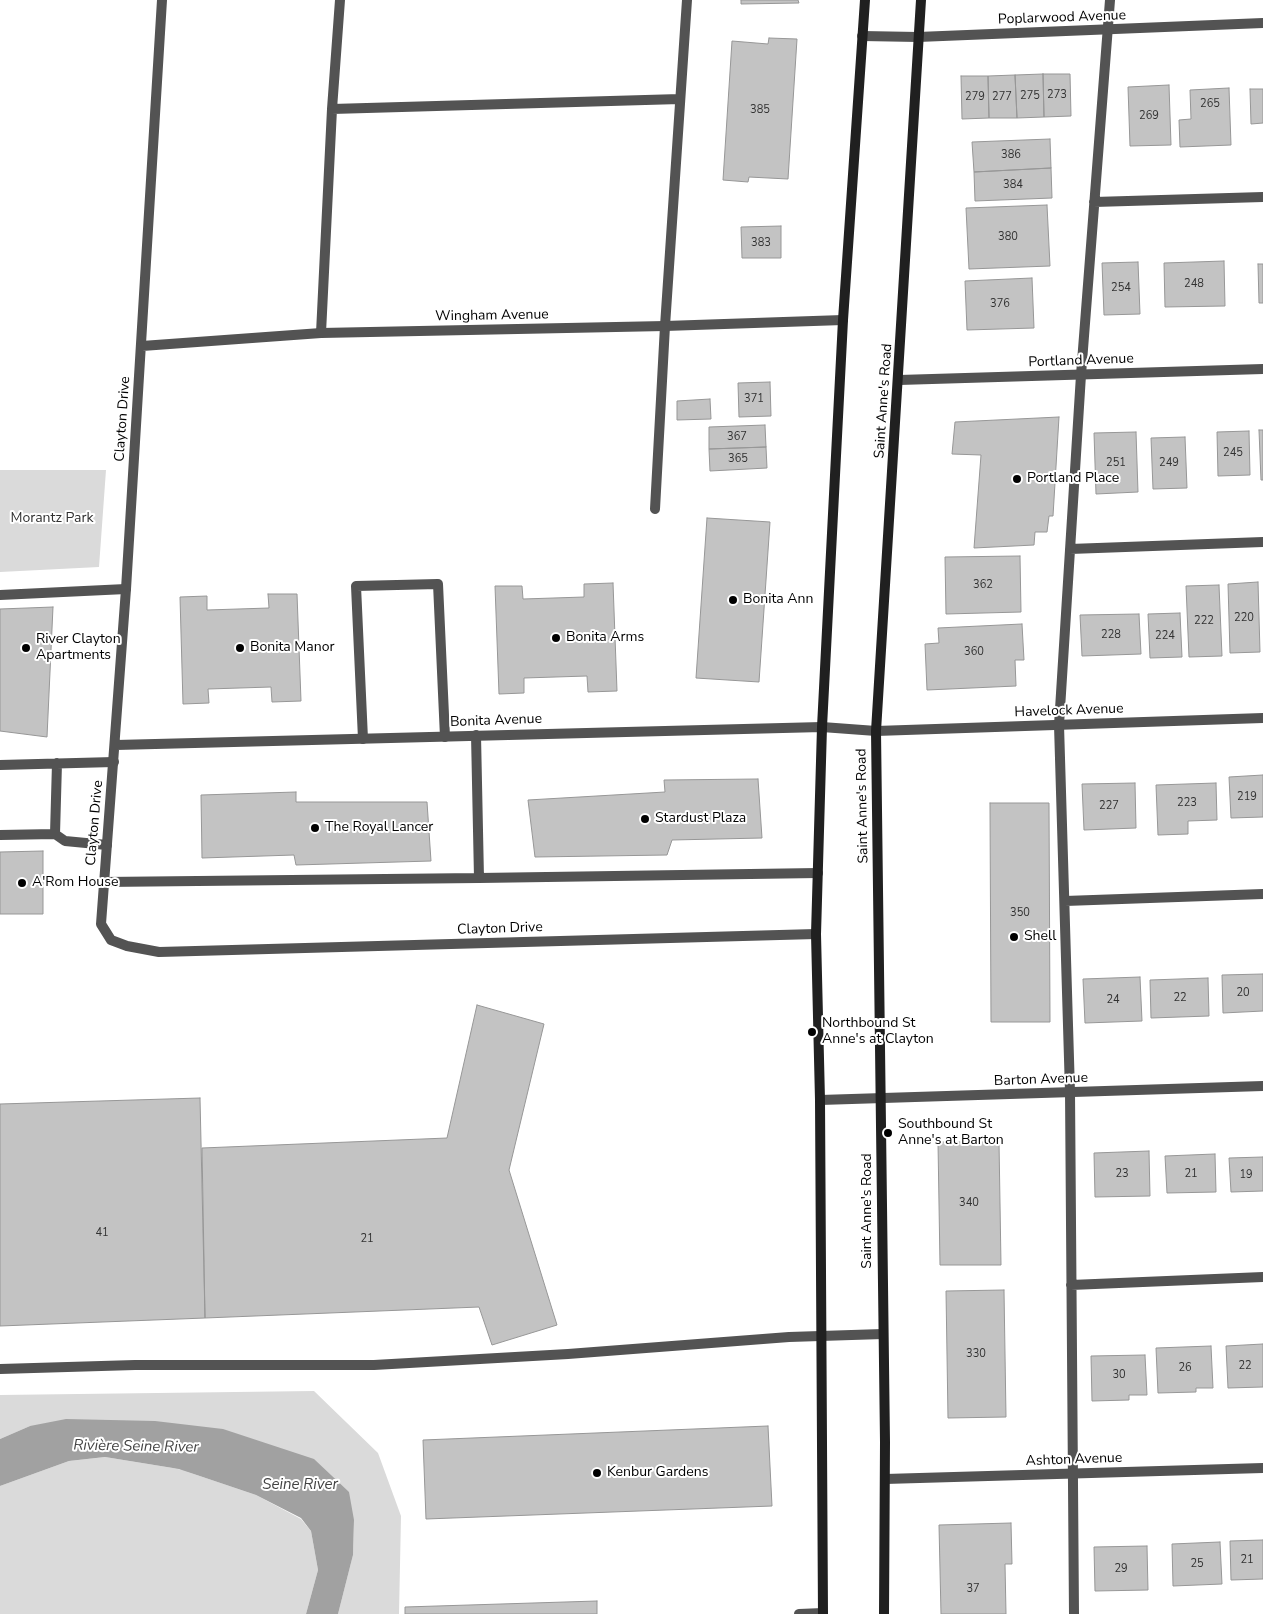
<!DOCTYPE html>
<html>
<head>
<meta charset="utf-8">
<style>
  body { margin:0 }
  canvas { display:block; background:#fff }
</style>
</head>
<body>
<canvas width="1263" height="1614"></canvas>
<script>
const ctx = document.querySelector('canvas').getContext('2d');
ctx.lineJoin = 'round';
function fill(path, color) { ctx.fillStyle = color; ctx.fill(path, 'evenodd'); }
const poly = rows => new Path2D(rows.map(r => 'M' + r).join(''));
function trace(path, color, width, dash) { ctx.strokeStyle = color; ctx.lineWidth = width; ctx.lineCap = dash ? 'butt' : 'round'; ctx.setLineDash(dash || []); ctx.stroke(path); }
function write(font, color, halo, rows, align = 'center') {
  ctx.font = font + ' "Nunito Sans",sans-serif'; ctx.lineWidth = 4; ctx.setLineDash([]); ctx.textBaseline = 'middle'; ctx.strokeStyle = halo; ctx.fillStyle = color; for (const [text, x, y, turn = 0] of rows) {
    ctx.save(); ctx.translate(x, y); ctx.rotate((+turn || 0) * Math.PI / 180); ctx.textAlign = isNaN(turn) ? turn : align; if (halo) ctx.strokeText(text, 0, 0); ctx.fillText(text, 0, 0); ctx.restore();
  }
}
fill(poly([
  [0,470,106,470,99,567,0,572],
  [314,1391,378,1453,401,1516,399,1614,338,1614,353,1555,354,1520,30,1426,0,1439,0,1395],
  [105,1457,179,1469,256,1495,301,1519,311,1531,318,1570,306,1614,0,1614,0,1486,69,1461]
]), '#dadada');
fill(poly([
  [66,1419,155,1421,223,1429,314,1459,349,1492,354,1520,353,1555,338,1614,306,1614,318,1570,311,1531,301,1518,256,1495,179,1469,105,1457,69,1461,0,1486,0,1439,30,1426]
]), '#a1a1a1');
const building = poly([
  [741,0,798,0,799,3,741,4,741,0],
  [769,38,797,39,788,179,749,177,748,182,723,180,732,41,768,44,769,38],
  [1043,74,1070,74,1071,116,1044,117,1043,74],
  [1043,74,1044,117,1017,118,1015,75,1043,74],
  [1015,75,1017,118,989,118,988,76,1015,75],
  [961,76,988,76,989,118,962,119,961,76],
  [1169,85,1171,145,1130,146,1128,87,1169,85],
  [1229,88,1231,145,1180,147,1179,120,1191,119,1190,90,1229,88],
  [1250,89,1263,89,1263,123,1251,124,1250,89],
  [1050,139,1051,168,974,172,972,142,1050,139],
  [1051,168,1052,198,975,201,974,172,1051,168],
  [1047,205,1050,266,969,269,966,208,1047,205],
  [781,226,781,258,742,258,741,227,781,226],
  [1224,261,1225,306,1165,307,1164,263,1224,261],
  [1138,262,1140,314,1104,315,1102,263,1138,262],
  [1258,264,1263,264,1263,303,1259,303,1258,264],
  [1032,278,1034,328,967,330,965,281,1032,278],
  [770,382,771,416,739,417,738,383,770,382],
  [710,399,711,419,677,420,677,401,710,399],
  [1059,417,1053,516,1049,516,1047,532,1035,532,1034,545,974,548,981,455,952,454,955,422,1059,417],
  [765,425,766,447,709,449,709,427,765,425],
  [1259,430,1263,430,1263,480,1261,480,1259,430],
  [1249,431,1250,475,1218,476,1217,432,1249,431],
  [1136,432,1138,492,1096,494,1094,433,1136,432],
  [1185,437,1187,488,1153,489,1151,438,1185,437],
  [766,447,767,468,710,471,709,449,766,447],
  [707,518,770,522,759,682,696,678,707,518],
  [1020,556,1021,612,946,614,945,557,1020,556],
  [1258,582,1260,652,1230,653,1228,584,1258,582],
  [613,583,617,691,588,692,587,676,524,678,524,693,499,694,495,586,522,586,523,599,584,597,584,584,613,583],
  [1219,585,1222,656,1189,657,1186,586,1219,585],
  [268,594,297,594,301,701,272,702,271,687,208,689,209,703,183,704,180,597,207,596,207,610,269,608,268,594],
  [53,607,47,737,0,731,0,609,53,607],
  [1180,613,1182,657,1150,658,1148,614,1180,613],
  [1139,614,1141,654,1082,656,1080,615,1139,614],
  [1022,624,1024,660,1015,660,1016,686,927,690,925,644,939,643,938,628,1022,624],
  [1263,775,1263,817,1231,818,1229,777,1263,775],
  [758,779,762,838,672,840,667,855,535,857,528,800,665,792,664,780,758,779],
  [1135,783,1136,828,1084,830,1082,784,1135,783],
  [1216,783,1217,820,1188,821,1188,834,1158,835,1156,785,1216,783],
  [296,792,296,802,427,802,431,861,296,865,294,855,202,858,201,795,296,792],
  [990,803,1049,803,1050,1022,991,1022,990,803],
  [43,851,43,914,0,914,0,852,43,851],
  [1263,974,1263,1011,1223,1013,1222,975,1263,974],
  [1140,977,1142,1021,1085,1023,1083,979,1140,977],
  [1208,978,1209,1016,1151,1018,1150,980,1208,978],
  [477,1005,544,1024,509,1170,557,1325,492,1345,479,1307,205,1318,202,1148,447,1138,477,1005],
  [200,1098,205,1318,0,1326,0,1104,200,1098],
  [938,1142,999,1142,1001,1265,940,1265,938,1142],
  [1149,1151,1150,1196,1095,1197,1094,1153,1149,1151],
  [1215,1154,1216,1192,1167,1193,1165,1156,1215,1154],
  [1263,1157,1263,1191,1231,1192,1229,1158,1263,1157],
  [1004,1290,1006,1417,948,1418,946,1291,1004,1290],
  [1263,1344,1263,1387,1228,1388,1226,1346,1263,1344],
  [1211,1346,1213,1388,1196,1388,1196,1392,1158,1393,1156,1348,1211,1346],
  [1145,1355,1147,1395,1129,1395,1129,1400,1092,1401,1091,1356,1145,1355],
  [768,1426,772,1506,426,1519,423,1440,768,1426],
  [1011,1523,1012,1564,1005,1564,1006,1614,941,1614,939,1525,1011,1523],
  [1263,1540,1263,1579,1231,1580,1230,1541,1263,1540],
  [1220,1542,1222,1584,1173,1586,1172,1544,1220,1542],
  [1147,1546,1148,1590,1095,1591,1094,1547,1147,1546],
  [597,1601,597,1614,405,1614,405,1607,597,1601]
]);
fill(building, '#c3c3c3');
trace(building, '#979797', 1);
trace(poly([
  [332,109,680,99],
  [1094,202,1263,197],
  [321,333,332,109,340,0],
  [655,509,665,326,687,0],
  [1070,549,1263,542],
  [0,595,126,589],
  [476,735,479,878,818,873],
  [363,739,356,586,438,584,445,737],
  [0,765,114,762],
  [55,834,57,763],
  [0,835,55,834,65,841,107,845],
  [104,882,479,878],
  [1065,901,1263,894],
  [1071,1285,1263,1277],
  [0,1369,135,1365,374,1365,568,1354,789,1337,883,1334],
  [799,1614,823,1613],
  [1074,1614,1070,1092,1059,725,1081,375,1110,0]
]), '#535353', 10);
trace(poly([
  [162,0,126,589,101,924,111,940,127,946,159,952,816,934],
  [862,36,918,37,1263,23],
  [142,346,321,333,665,326,843,320],
  [899,380,1263,369],
  [116,745,822,727,876,731,1263,718],
  [820,1100,1263,1086],
  [885,1479,1263,1468]
]), '#535353', 10);
trace(poly([
  [823,1614,820,1100,816,934,822,727,843,320,865,0],
  [884,1614,885,1442,876,731,921,0]
]), '#202020', 10);
for (const [x, y, r, color] of [
  [1017,479,5,"#000"],
  [733,600,5,"#000"],
  [556,638,5,"#000"],
  [26,648,5,"#000"],
  [240,648,5,"#000"],
  [645,819,5,"#000"],
  [315,828,5,"#000"],
  [22,883,5,"#000"],
  [1014,937,5,"#000"],
  [812,1032,5,"#000"],
  [888,1133,5,"#000"],
  [597,1473,5,"#000"]
]) { const dot = new Path2D(); dot.arc(x, y, r, 0, 2 * Math.PI); ctx.fillStyle = color; ctx.fill(dot); trace(dot, '#fff', 2); }
write('11px', '#313131', null, [
  ["273",1057,95],
  ["275",1030,96],
  ["279",975,97],
  ["277",1002,97],
  ["265",1210,104],
  ["385",760,110],
  ["269",1149,116],
  ["386",1011,155],
  ["384",1013,185],
  ["380",1008,237],
  ["383",761,243],
  ["248",1194,284],
  ["254",1121,288],
  ["376",1000,304],
  ["371",754,399],
  ["367",737,437],
  ["245",1233,453],
  ["365",738,459],
  ["251",1116,463],
  ["249",1169,463],
  ["362",983,585],
  ["220",1244,618],
  ["222",1204,621],
  ["228",1111,635],
  ["224",1165,636],
  ["360",974,652],
  ["219",1247,797],
  ["223",1187,803],
  ["227",1109,806],
  ["350",1020,913],
  ["20",1243,993],
  ["22",1180,998],
  ["24",1113,1000],
  ["23",1122,1174],
  ["21",1191,1174],
  ["19",1246,1175],
  ["340",969,1203],
  ["41",102,1233],
  ["21",367,1239],
  ["330",976,1354],
  ["22",1245,1366],
  ["26",1185,1368],
  ["30",1119,1375],
  ["21",1247,1560],
  ["25",1197,1564],
  ["29",1121,1569],
  ["37",973,1589]
]);
write('14px', '#000', '#fff', [
  ["Poplarwood Avenue",1062,18,-2],
  ["Wingham Avenue",492,316,-1],
  ["Portland Avenue",1081,361,-2],
  ["Saint Anne's Road",884,401,-86],
  ["Clayton Drive",123,419,-86],
  ["Havelock Avenue",1069,711,-2],
  ["Bonita Avenue",496,721,-2],
  ["Saint Anne's Road",863,806,-91],
  ["Clayton Drive",95,823,-85],
  ["Clayton Drive",500,929,-2],
  ["Barton Avenue",1041,1080,-2],
  ["Saint Anne's Road",868,1211,-90],
  ["Ashton Avenue",1074,1460,-2]
]);
write('14px', '#000', '#fff', [
  ["Portland Place",1027,479],
  ["Bonita Ann",743,600],
  ["Bonita Arms",566,638],
  ["River Clayton",36,640],
  ["Apartments",36,656],
  ["Bonita Manor",250,648],
  ["Stardust Plaza",655,819],
  ["The Royal Lancer",325,828],
  ["A'Rom House",32,883],
  ["Shell",1024,937],
  ["Northbound St",822,1024],
  ["Anne's at Clayton",822,1040],
  ["Southbound St",898,1125],
  ["Anne's at Barton",898,1141],
  ["Kenbur Gardens",607,1473]
], 'left');
write('14px', '#313131', '#fff', [
  ["Morantz Park",52,519]
]);
write('italic 15px', '#424242', '#fff', [
  ["Rivière Seine River",136,1447,1],
  ["Seine River",300,1485]
]);
</script>
</body>
</html>
